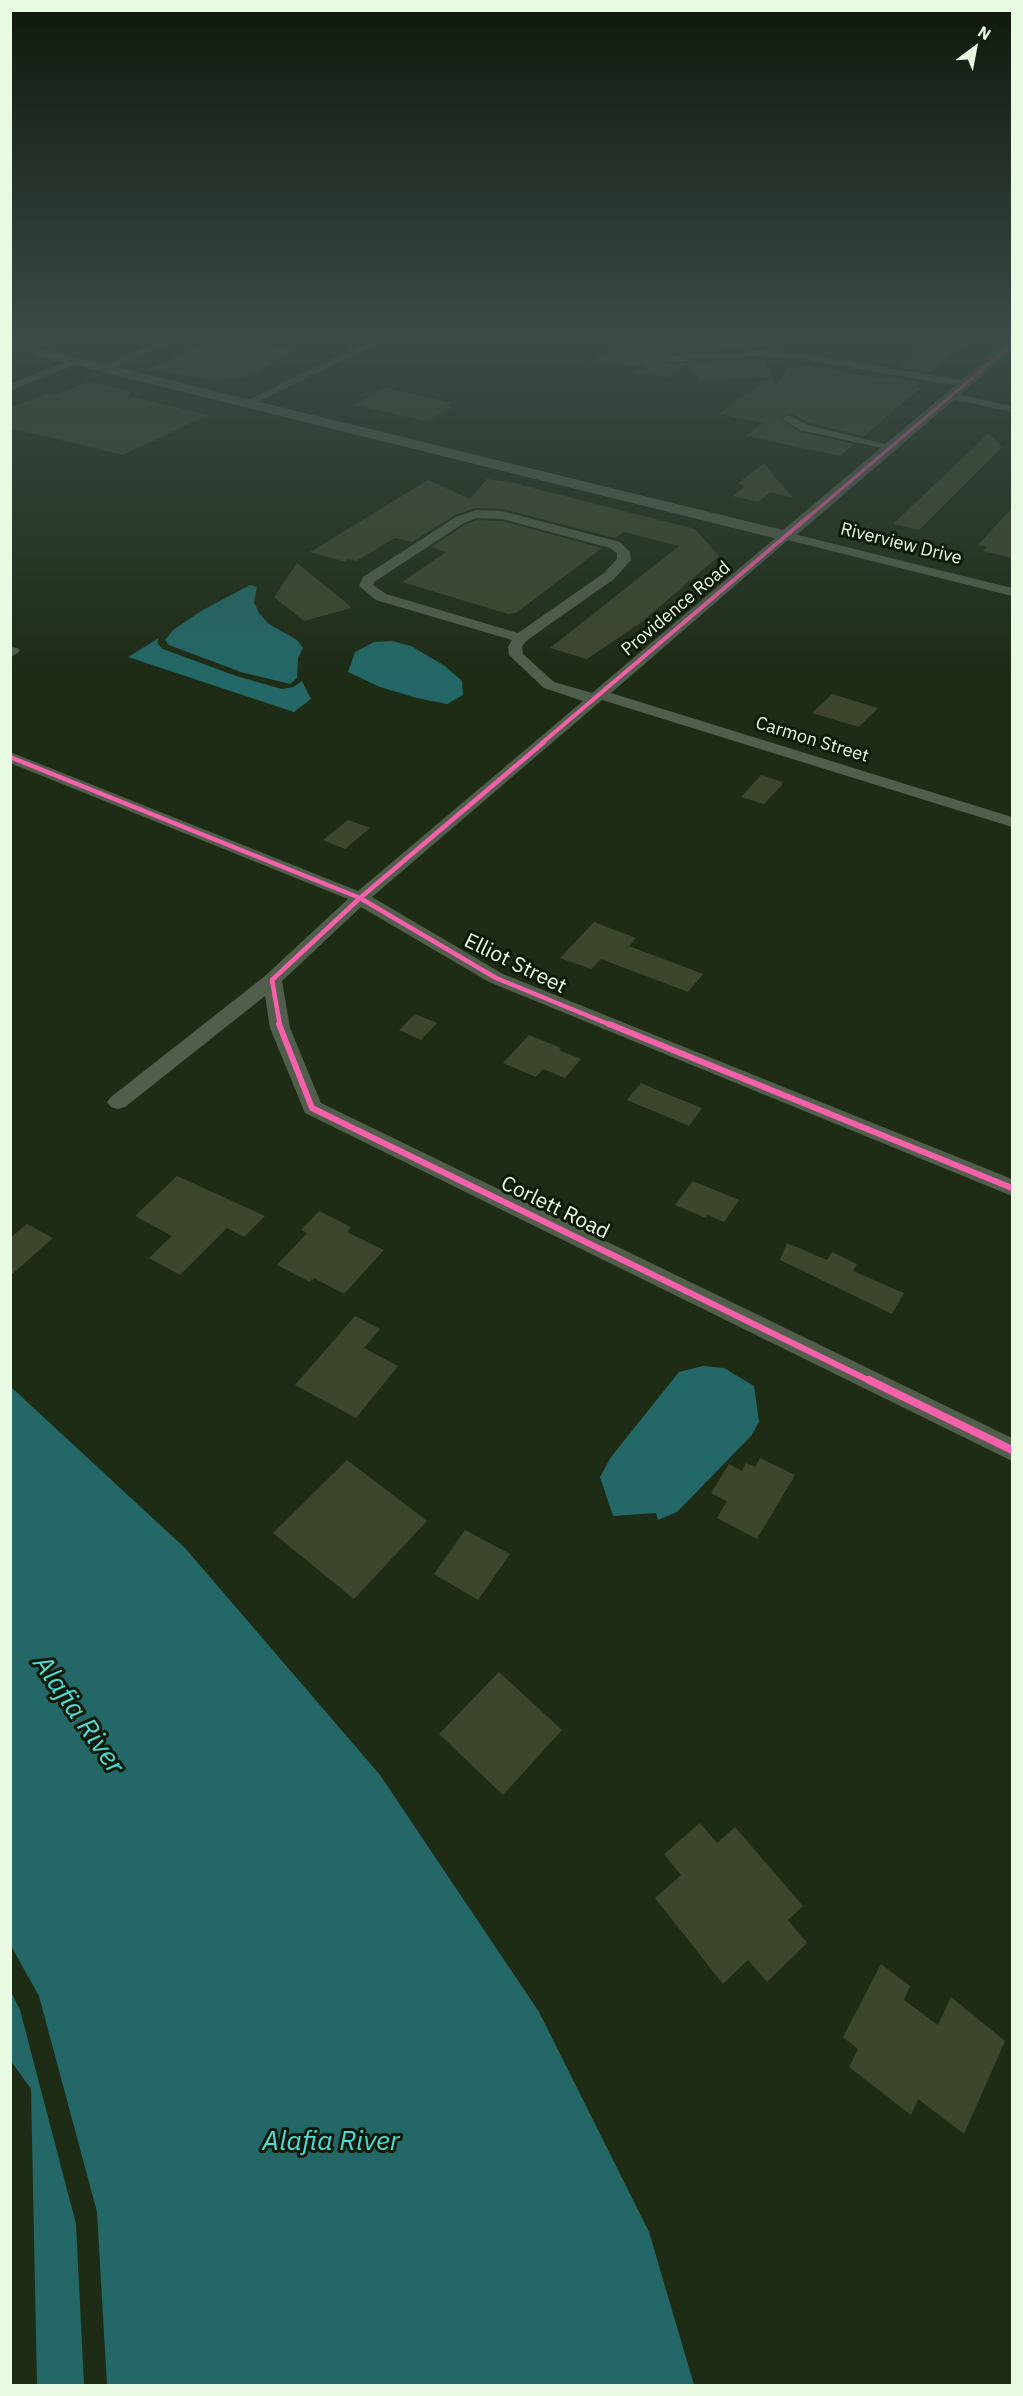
<!DOCTYPE html>
<html>
<head>
<meta charset="utf-8">
<style>
  body { margin:0 }
  #map { position:relative; width:1023px; height:2396px; overflow:hidden; background:#1e2c16; font-family:"IBM Plex Sans",sans-serif }
  canvas { display:block }
  .frame { position:absolute; inset:0; border:12px solid #e9fae2; pointer-events:none }
  .north { position:absolute; left:945px; top:18px; width:60px; height:60px; -webkit-text-stroke:4px #0e1a08; paint-order:stroke; rotate:32deg; font-size:16px; font-weight:700; line-height:24px; text-align:center; color:#e9fae2 }
  .north::after { content:''; display:block; margin:auto; width:21px; height:27px; background:#e9fae2; clip-path:polygon(50% 0,100% 100%,50% 72%,0 100%) }
</style>
</head>
<body>
<div id="map">
<canvas width="1023" height="2396"></canvas>
<div class="frame"></div>
<div class="north">N</div>
</div>
<script>
const ctx = document.querySelector('canvas').getContext('2d');
ctx.lineJoin = 'round';
function fill(path, color) { ctx.fillStyle = color; ctx.fill(path, 'evenodd'); }
const poly = rows => new Path2D(rows.map(r => 'M' + r).join(''));
function trace(path, color, width, dash) { ctx.strokeStyle = color; ctx.lineWidth = width; ctx.lineCap = dash ? 'butt' : 'round'; ctx.setLineDash(dash || []); ctx.stroke(path); }
function write(font, color, halo, rows, align = 'center') {
  ctx.font = font + ' "IBM Plex Sans",sans-serif'; ctx.lineWidth = 6; ctx.setLineDash([]); ctx.textBaseline = 'middle'; ctx.strokeStyle = halo; ctx.fillStyle = color; for (const [text, x, y, turn = 0] of rows) {
    ctx.save(); ctx.translate(x, y); ctx.rotate((+turn || 0) * Math.PI / 180); ctx.textAlign = isNaN(turn) ? turn : align; if (halo) ctx.strokeText(text, 0, 0); ctx.fillText(text, 0, 0); ctx.restore();
  }
}
fill(poly([
  [250,585,257,587,254,602,259,613,269,624,297,640,303,648,298,658,297,678,290,684,241,672,169,645,165,640,173,630,201,611],
  [159,638,157,643,163,649,236,676,282,689,293,687,302,681,311,699,294,712,128,657],
  [392,641,411,646,445,666,462,681,463,695,447,704,417,698,380,687,348,672,355,652,374,642],
  [703,1366,724,1368,754,1386,759,1422,751,1436,677,1512,658,1520,656,1513,613,1516,600,1477,611,1457,679,1372],
  [11,1387,185,1548,380,1775,539,2012,649,2232,694,2385,107,2385,97,2212,39,1996,11,1946],
  [11,1992,20,2010,76,2224,84,2385,37,2385,31,2089,11,2061]
]), '#236866');
fill(poly([
  [214,340,242,340,297,352,241,378,214,380,148,369],
  [633,340,754,340,758,348,669,354,662,360,669,364,763,358,777,385,790,364,808,365,882,379,886,376,920,382,915,387,921,388,864,436,809,423,789,413,780,418,800,432,854,444,840,456,746,436,763,423,718,414,771,377,700,381,687,364,671,378,636,373,644,366,585,363],
  [931,340,970,340,930,373,897,367],
  [89,381,130,391,129,396,208,415,123,455,10,428,10,408,46,394,53,396],
  [386,388,452,403,448,406,453,407,426,421,354,405],
  [989,433,1002,447,919,530,893,524],
  [764,463,774,476,793,498,770,492,758,502,733,496,745,486,738,483],
  [487,479,523,484,521,485,695,529,719,556,639,624,587,659,550,648,679,546,624,532,615,538,503,509,476,508,455,515,412,542,395,538,356,561,348,559,346,562,310,552,428,480,470,499],
  [1012,508,1012,558,983,551,987,547,978,545],
  [477,520,502,521,602,548,516,613,508,614,402,582,446,552,431,547,465,525],
  [297,563,349,605,351,608,304,621,274,597],
  [832,694,878,708,859,727,812,713],
  [761,775,782,782,782,785,764,804,741,797],
  [348,820,370,828,345,849,323,840],
  [594,922,636,938,629,946,703,974,688,992,601,959,591,969,560,958],
  [415,1014,437,1023,421,1040,399,1030],
  [529,1035,561,1048,559,1050,581,1059,565,1078,543,1069,536,1077,503,1063],
  [641,1083,667,1094,702,1108,689,1126,627,1100],
  [177,1176,265,1216,244,1237,227,1228,180,1275,149,1258,172,1236,135,1216],
  [693,1181,739,1200,724,1222,708,1215,706,1218,675,1205],
  [319,1211,351,1227,347,1232,384,1250,344,1294,314,1278,310,1282,277,1265,307,1233,301,1230],
  [27,1224,53,1238,10,1276,10,1238],
  [787,1243,827,1260,832,1252,857,1264,853,1271,904,1293,892,1314,780,1260],
  [355,1316,380,1329,364,1348,398,1366,356,1418,295,1385],
  [760,1458,795,1475,757,1539,717,1518,727,1501,711,1493,729,1464,742,1471,746,1463,755,1467],
  [347,1460,427,1521,354,1599,273,1533],
  [465,1530,510,1554,478,1600,434,1574],
  [499,1672,562,1730,503,1795,439,1734],
  [700,1823,717,1843,735,1827,803,1906,788,1920,807,1943,767,1982,748,1960,723,1984,655,1898,681,1875,664,1854],
  [881,1964,910,1986,904,2000,938,2025,951,1997,1005,2041,964,2134,918,2099,911,2115,849,2067,858,2049,843,2037]
]), '#3d462c');
fill(poly([
  [161,340,175,340,108,370,99,368,161,340],
  [371,340,384,340,251,405,242,403,371,340],
  [761,350,801,353,965,381,970,384,965,387,801,359,761,356,669,362,664,359,669,356,761,350],
  [75,358,80,361,79,363,10,391,10,384,75,358],
  [951,393,1012,406,1012,412,947,398,947,394,951,393],
  [788,415,808,425,897,447,891,450,800,430,784,420,782,418,788,415],
  [476,510,502,511,620,542,630,552,631,560,614,579,526,641,522,647,523,654,554,682,592,693,781,533,786,532,1012,588,1012,596,788,540,611,693,1012,817,1012,827,602,700,372,897,503,974,1012,1179,1012,1196,489,982,361,907,282,981,290,1028,321,1103,1012,1438,1012,1461,305,1113,270,1028,265,996,125,1107,118,1109,111,1107,107,1102,111,1097,265,976,348,899,10,763,10,752,358,891,583,701,544,688,509,655,508,647,512,640,376,600,359,586,363,577,456,517,476,510],
  [477,518,502,519,610,548,617,553,617,559,604,573,518,633,386,594,373,585,374,582,464,523,477,518],
  [10,647,18,648,20,651,10,658,10,647]
]), '#525e4c');
fill(poly([
  [1012,340,1012,350,792,539,786,541,10,349,10,341,783,530,1008,341,1012,340]
]), '#525e4c');
trace(poly([
  [806,519,1012,344]
]), '#f560ab', 3);
trace(poly([
  [542,743,808,517]
]), '#f560ab', 4);
trace(poly([
  [10,757,360,898,496,978,613,1026],
  [280,1026,272,980,360,898,544,742]
]), '#f560ab', 4.5);
trace(poly([
  [279,1024,312,1108,872,1382],
  [609,1024,1012,1188]
]), '#f560ab', 6);
trace(poly([
  [869,1380,1012,1450]
]), '#f560ab', 8);
const sky = ctx.createLinearGradient(0, 0, 0, 676);
sky.addColorStop(0, '#10180c');
sky.addColorStop(0.5, '#3b4b47');
sky.addColorStop(1, '#3b4b4700');
ctx.fillStyle = sky;
ctx.fillRect(0, 0, 1023, 676);
write('18px', '#e9fae2', '#0e1a08', [
  ["Riverview Drive",901,544,14],
  ["Providence Road",676,609,-40],
  ["Carmon Street",812,740,17]
]);
write('21px', '#e9fae2', '#0e1a08', [
  ["Elliot Street",515,964,26],
  ["Corlett Road",555,1208,26]
]);
write('italic 27px', '#4cdbdc', '#0e1a08', [
  ["Alafia River",78,1715,55],
  ["Alafia River",331,2142]
]);
</script>
</body>
</html>
